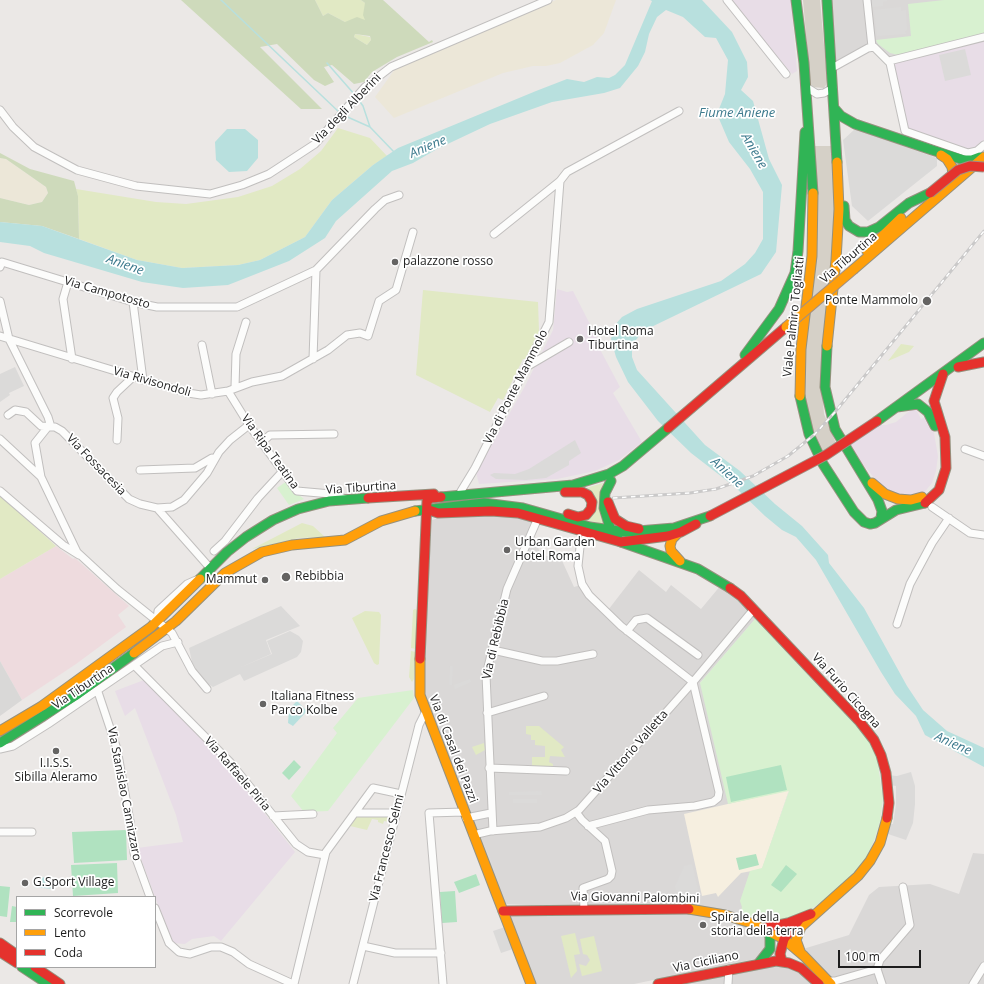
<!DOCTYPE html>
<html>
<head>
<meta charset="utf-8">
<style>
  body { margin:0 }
  #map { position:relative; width:984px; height:984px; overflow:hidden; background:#ebe8e6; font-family:"Open Sans",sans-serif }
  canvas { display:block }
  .legend { position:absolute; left:16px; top:896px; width:140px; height:72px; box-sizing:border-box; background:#fff; border:1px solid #a5a5a5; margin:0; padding:5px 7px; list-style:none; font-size:12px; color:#1d1d1d }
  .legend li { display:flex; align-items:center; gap:8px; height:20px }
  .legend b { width:20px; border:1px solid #a5a5a5 }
  .scale { position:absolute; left:838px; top:950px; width:83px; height:18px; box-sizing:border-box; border:2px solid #1d1d1d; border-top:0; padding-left:5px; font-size:12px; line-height:14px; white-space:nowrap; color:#1d1d1d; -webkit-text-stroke:3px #fff; paint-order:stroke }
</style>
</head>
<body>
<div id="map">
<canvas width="984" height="984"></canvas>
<ul class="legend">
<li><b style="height:5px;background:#30b455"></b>Scorrevole</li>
<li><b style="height:5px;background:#ff9f0a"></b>Lento</li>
<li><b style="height:5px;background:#e5322d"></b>Coda</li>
</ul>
<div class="scale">100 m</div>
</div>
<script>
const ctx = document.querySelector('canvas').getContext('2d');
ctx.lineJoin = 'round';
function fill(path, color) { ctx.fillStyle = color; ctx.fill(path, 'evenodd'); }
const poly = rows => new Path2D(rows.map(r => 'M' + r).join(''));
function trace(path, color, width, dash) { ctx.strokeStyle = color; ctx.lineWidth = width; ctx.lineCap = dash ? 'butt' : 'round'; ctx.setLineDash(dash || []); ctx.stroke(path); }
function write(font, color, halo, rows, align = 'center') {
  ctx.font = font + ' "Open Sans",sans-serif'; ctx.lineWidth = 3.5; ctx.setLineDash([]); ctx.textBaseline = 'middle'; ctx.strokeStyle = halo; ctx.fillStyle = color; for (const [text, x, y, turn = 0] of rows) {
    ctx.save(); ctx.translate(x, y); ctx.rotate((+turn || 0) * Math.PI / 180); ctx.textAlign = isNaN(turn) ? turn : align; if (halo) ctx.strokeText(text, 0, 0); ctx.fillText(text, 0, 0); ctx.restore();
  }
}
fill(poly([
  [826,0,984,0,984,37,890,63,872,47,832,68],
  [509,515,539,522,534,534,541,557,559,554,574,587,581,585,605,614,639,570,666,592,671,585,701,609,721,585,758,616,700,683,789,790,762,869,740,914,504,904,421,688,432,520,446,516],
  [973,853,984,854,984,984,834,984,819,964,803,949,849,935,869,895,879,887,930,884,959,894],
  [690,914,741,923,766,935,769,943,760,958,634,984,535,984,509,918,511,915],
  [776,965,796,970,814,984,680,984]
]), '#dad8d7');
fill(poly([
  [56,546,73,559,75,558,129,606,118,615,126,627,76,664,22,700,0,661,0,579]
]), '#eedbde');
fill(poly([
  [730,0,791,0,797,71,792,74],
  [984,37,984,145,975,152,907,132,889,61],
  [557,289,567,292,573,291,597,338,595,340,620,387,613,393,642,442,619,460,595,471,557,479,479,484,476,472,524,388,553,330],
  [913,408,916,409,921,419,928,416,934,433,938,456,936,471,932,483,923,494,918,496,896,496,880,485,848,446,879,425,886,425,896,422],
  [144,680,226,764,295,852,221,941,214,936,192,939,185,944,172,943,137,848,183,842,176,815,135,708,125,716,115,691]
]), '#e8dde7');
fill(poly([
  [789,790,762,869,741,873,718,897,716,893,702,896,684,814]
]), '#f6efe0');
fill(poly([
  [0,661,22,700,0,716]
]), '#d9d8d7');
fill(poly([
  [803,0,820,0,827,79,826,85,824,88,812,87,810,82],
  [815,146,831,146,835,212,832,272,821,375,824,414,837,446,822,454,810,429,802,380]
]), '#d5d0c7');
fill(poly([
  [556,0,616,0,604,33,593,45,560,63,546,66,533,66,503,73,394,118,375,97,395,69],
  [0,158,6,159,46,187,48,193,42,202,29,205,0,198]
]), '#ece7d8');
fill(poly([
  [315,0,361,0,365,3,365,20,345,22,328,13,323,16],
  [355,34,370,37,371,40,367,45,354,37],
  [338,128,370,138,387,156,373,165,332,200,305,237,260,260,238,265,182,268,137,260,79,239,78,196,76,189,156,202,186,204,238,197,272,186,300,169,321,151],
  [423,290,538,302,539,331,527,359,523,359,503,400,498,398,490,412,416,375],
  [901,344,914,346,909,352,888,361],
  [603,483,598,506,603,524,586,520,591,491,586,488],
  [0,495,56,546,0,579],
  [302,523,313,526,325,537,299,538,252,549],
  [415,609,417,610,416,649,411,648,413,610],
  [365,611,379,612,381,615,379,664,377,665,374,663,352,618],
  [411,651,416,652,414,679,412,682,409,677],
  [526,726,539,726,564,747,561,750,565,757,550,756,549,762,553,764,553,769,532,768,532,757,545,757,545,746,535,745,535,740,531,740,531,735,526,734],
  [484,743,485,750,476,755,472,747],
  [392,815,390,822,384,821,383,824,378,822,378,820,372,819,367,830,350,826,357,816],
  [575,933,580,954,574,955,577,971,571,978,561,936],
  [594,936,602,971,582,976,579,964,586,966,590,960,587,955,583,954,580,939]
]), '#e1e9c4');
fill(poly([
  [181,0,315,0,323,16,328,13,345,22,357,17,365,20,363,15,365,3,361,0,383,0,429,42,432,40,433,42,397,57,372,72,364,82,354,84,332,65,324,67,334,82,325,86,314,80,277,44,260,47,322,109,301,109],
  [355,34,370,36,371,40,367,45,354,37],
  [0,153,30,169,74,181,78,196,79,239,42,226,0,222,0,198,29,205,42,202,48,193,46,187,6,159,0,158]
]), '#cedabb');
fill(poly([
  [944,0,984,0,984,34,898,55,890,53,878,44,876,40,911,36,908,4],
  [287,481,295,492,304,499,289,505,277,488],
  [755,619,862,732,876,752,883,798,880,822,875,838,866,859,851,878,831,895,807,912,778,921,761,920,740,913,742,907,740,901,750,871,762,868,789,791,728,804,700,683],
  [413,690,414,698,328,811,304,812,291,796,337,733,333,728,358,698]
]), '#d8f1d0');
fill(poly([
  [294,760,301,767,289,780,282,773],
  [781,765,787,790,731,802,726,777],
  [126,830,127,860,74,863,72,832],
  [756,854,759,865,739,870,736,858],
  [117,863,118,893,73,896,71,865],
  [786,865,797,874,781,892,771,885],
  [476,874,480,885,459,893,454,882],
  [0,886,10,887,7,917,0,916],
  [455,891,457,922,442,923,440,892],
  [12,906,17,907,17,922,10,922]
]), '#b0e2c0');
fill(poly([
  [872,0,887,0,887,1,883,2,883,6,872,7],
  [901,7,901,11,906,10,907,31,905,31,906,34,877,36,874,10],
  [965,49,971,75,945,81,939,55],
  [855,129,937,158,937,166,868,221,852,206,843,140],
  [15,367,24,386,9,393,10,395,0,402,0,374],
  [575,440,581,453,569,461,569,465,546,478,526,480,496,479,490,475,494,473,515,474,529,469],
  [281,606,300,626,266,640,271,654,239,668,272,654,267,641,290,631,299,636,303,641,301,652,297,657,244,681,240,674,213,687,202,680,192,662,189,648],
  [450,666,453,666,452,685,449,685],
  [470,679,471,682,455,689,454,685],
  [911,772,915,786,915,804,913,823,906,840,885,833,887,824,893,824,896,805,896,786,890,785,887,775,897,776],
  [541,791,542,795,509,795,509,792],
  [513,799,537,799,537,803,513,803],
  [484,843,495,869,493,872,482,846],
  [692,864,702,905,679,903,675,886,684,866],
  [505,927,513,949,501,953,493,931]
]), '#dbdad9');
fill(poly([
  [650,0,702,0,732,32,747,62,748,77,741,90,753,101,769,159,782,185,776,252,761,274,643,331,632,345,632,357,637,370,705,445,740,471,775,504,802,526,828,555,829,563,864,608,907,686,923,710,947,731,984,748,984,767,925,735,916,716,895,694,881,672,816,560,796,537,782,530,765,516,735,487,691,453,658,421,628,382,616,357,611,339,614,326,622,317,637,309,721,281,745,264,755,253,763,239,763,192,750,169,729,142,717,114,725,94,728,60,716,38,705,37,683,17,666,10,657,17,649,34,645,52,638,66,620,88,604,93,552,102,490,124,437,149,413,163,392,171,336,221,325,238,289,261,228,285,183,288,142,282,44,253,30,246,0,242,0,222,42,226,137,260,182,268,238,265,260,260,305,237,332,200,373,165,398,148,536,91,567,79,584,82,597,77,609,78,615,75,625,65,652,1],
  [227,129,245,129,258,140,258,158,247,171,229,172,216,160,215,142],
  [297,701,307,711,293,726,288,723,289,709],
  [35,877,54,878,53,889,34,887]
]), '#b8e0de');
trace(poly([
  [221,0,340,113],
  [327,63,355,95],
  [358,99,363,106,370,127],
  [343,115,370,127,394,152]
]), '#b8e0de', 1.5);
const street = poly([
  [727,0,786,74],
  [867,0,872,47],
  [889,61,984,37],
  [832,68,868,48,874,47,890,63,905,131,968,153,977,151,984,145],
  [806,87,817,94,824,93,833,88],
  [0,110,13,127,34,147,77,170,136,186,210,194,242,185,269,174,315,144,365,87,391,67,548,0],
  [494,234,560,181,567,172,679,111],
  [0,267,2,262,133,302,157,307,237,307,316,270,375,209,385,200,399,195],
  [68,282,63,299,72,359],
  [0,301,9,339,48,417,51,427],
  [133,302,143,380],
  [0,336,188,393,201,395,228,391,252,382,282,376,328,350,347,335,360,333,368,336,379,301,396,290,413,232],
  [202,345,212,394],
  [313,359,316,270],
  [528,366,569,342],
  [235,387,236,354,246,322],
  [228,391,249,425,297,491,331,494,346,499],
  [8,415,15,410,26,412,41,426,55,427,62,431,129,499,140,504,157,508,210,568],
  [0,439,41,477,77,552,117,589,172,633,192,671,207,689],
  [117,440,118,418,113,398,117,392,133,377],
  [262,442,270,435,334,434],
  [965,449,984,456],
  [140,470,195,468,212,458,215,459],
  [41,477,35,443,47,428],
  [0,491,63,545,79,555],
  [461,491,475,468,549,322,560,181],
  [932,507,970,533,984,535],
  [157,508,172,507,184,500,207,473,219,452,230,440,249,425],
  [588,533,580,547,578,566,582,584,589,595,621,626,693,682],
  [214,551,225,541,258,498,282,472],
  [157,621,158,611,161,608,187,584,196,580],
  [897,624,910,584,932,543,949,518],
  [627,631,636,620,647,618,698,655],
  [493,650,542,661,557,661,593,654],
  [135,666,230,762,296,844,308,852,325,855],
  [98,692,117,749,130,821,134,853,150,897],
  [487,713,544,696],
  [0,749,13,746,48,724,162,646,178,642],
  [489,768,566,771],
  [576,812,582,820,605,841,612,871,611,876,608,879,583,888,584,909],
  [355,813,396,813],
  [273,816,313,814],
  [466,818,491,813],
  [588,826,648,810,695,806,713,802,718,798,719,792,693,682],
  [493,831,486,675,507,589,538,518],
  [0,832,32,832],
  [473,835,490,831,540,827,566,818,579,810,693,682,754,609],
  [155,908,169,943,179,952,190,954,211,947,221,947,233,952,249,964,293,984],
  [363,946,395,953,441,953],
  [828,981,835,981,877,969],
  [294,984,326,852,373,788,401,794],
  [353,984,419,725,425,713],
  [443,984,429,813,464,812],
  [728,984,729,969],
  [882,984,877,969,880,960,910,925,903,887],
  [973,984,984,966]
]);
const fast = poly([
  [796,0,804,63,813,193],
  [827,0,837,162],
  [834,108,841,116,855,124,932,150,964,160,972,160,980,157],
  [844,206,845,220,849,226,859,232,868,232,879,227,909,203,930,193],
  [827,346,825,387,835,429,878,500,882,511,881,518],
  [745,355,779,309,795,273,798,251,805,132],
  [800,396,809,434,823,464,854,512,864,522,870,524,875,523,896,510,925,503],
  [897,407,918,404,928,412,935,426],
  [877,421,984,343],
  [611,481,605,493,604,508,611,531,621,542,698,569,730,588],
  [441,497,573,485,609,474,623,466,668,428],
  [415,511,484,503,523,508,590,527,626,532,674,528,710,516],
  [200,579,227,552,246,537,273,520,298,509,329,501,368,498],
  [0,743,75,696,134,653],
  [759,963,770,949,770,936,764,928],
  [22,967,48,984]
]);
const slow = poly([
  [941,155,947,159,952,167,953,175,951,181],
  [867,251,901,218],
  [854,269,984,157],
  [827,346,836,260,839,209,837,162],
  [800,396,801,349,812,256,813,193],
  [872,483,885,494,898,499,911,500,922,497],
  [677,534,672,539,670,546,671,551,680,561],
  [134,653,176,621,225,573,262,552,292,545,345,540,381,521,415,511],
  [420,659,420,695,531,984],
  [0,731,42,706,151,627,200,579],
  [689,909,725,915,751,923,784,939,804,956,831,984],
  [800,951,796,940,801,927,858,876,870,861,880,843,887,818]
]);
const jam = poly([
  [958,367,984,362],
  [668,428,786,327],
  [565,492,582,492,588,495,592,502,591,509,586,515,578,517,568,514],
  [368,498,434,494],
  [608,502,615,519,626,526,639,529],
  [925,503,939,490,946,468,945,437,934,401,943,374],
  [429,510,438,513,491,511,518,513,621,542,668,536,681,532,696,524],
  [730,588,741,596,860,722,874,740,881,755,886,773,889,803,887,818],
  [420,659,427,501,431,498,441,497],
  [503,911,689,909],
  [764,928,788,923,811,914],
  [0,943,17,955],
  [0,952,17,963],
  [782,961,780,954,784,939,799,920],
  [35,967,60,984],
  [658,984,776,961,789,963,801,968,819,984]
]);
trace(street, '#c1bfbe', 9);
trace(fast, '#96917e', 11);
trace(slow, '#96917e', 11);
trace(jam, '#96917e', 11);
trace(street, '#fcfcfb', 7);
trace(fast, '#30b455', 9);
trace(slow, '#ff9f0a', 9);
trace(jam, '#e5322d', 9);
const rail = poly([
  [613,498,690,493,716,489,753,476,788,456,815,434,835,412,984,231]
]);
trace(rail, '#cac9c9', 3);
trace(rail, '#fff', 1.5, [4.5]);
const slowBridge = poly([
  [786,327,854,269]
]);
const jamBridge = poly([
  [930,193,958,170,970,166,984,167],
  [710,516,826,455,877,421]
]);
trace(slowBridge, '#a18f82', 11, []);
trace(jamBridge, '#a18f82', 11, []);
trace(slowBridge, '#ff9f0a', 9);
trace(jamBridge, '#e5322d', 9);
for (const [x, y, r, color] of [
  [395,262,4,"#656463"],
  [927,301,5,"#656463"],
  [580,339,4,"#656463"],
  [507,550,4,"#656463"],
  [286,577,5,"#656463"],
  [265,580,4,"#656463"],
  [263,704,4,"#656463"],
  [56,751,4,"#656463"],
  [25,883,4,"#656463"],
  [703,925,4,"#656463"]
]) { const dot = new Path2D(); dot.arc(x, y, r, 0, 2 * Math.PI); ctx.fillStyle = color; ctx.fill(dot); trace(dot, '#fff', 1.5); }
write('12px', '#1d1d1d', '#fff', [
  ["Via degli Alberini",347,109,-46],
  ["Via Tiburtina",849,258,-41],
  ["Via Campotosto",107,293,16],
  ["Viale Palmiro Togliatti",794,317,-84],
  ["Via Rivisondoli",152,382,16],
  ["Via di Ponte Mammolo",516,387,-63],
  ["Via Ripa Teatina",270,452,54],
  ["Via Fossacesia",96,465,46],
  ["Via Tiburtina",361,488,-4],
  ["Via di Rebibbia",496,639,-77],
  ["Via Tiburtina",83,687,-34],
  ["Via Furio Cicogna",846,691,48],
  ["Via di Casal dei Pazzi",453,749,69],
  ["Via Vittorio Valletta",631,752,-49],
  ["Via Raffaele Piria",237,774,49],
  ["Via Stanislao Cannizzaro",124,794,79],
  ["Via Francesco Selmi",387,848,-76],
  ["Via Giovanni Palombini",635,898,1],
  ["Via Ciciliano",706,962,-12]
]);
write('12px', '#1d1d1d', '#fff', [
  ["palazzone rosso",403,262],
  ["Ponte Mammolo",918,301,"right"],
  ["Hotel Roma",588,332],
  ["Tiburtina",588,346],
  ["Urban Garden",515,543],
  ["Hotel Roma",515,557],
  ["Rebibbia",295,577],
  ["Mammut",257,580,"right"],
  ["Italiana Fitness",271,697],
  ["Parco Kolbe",271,711],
  ["I.I.S.S.",56,764,"center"],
  ["Sibilla Aleramo",56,778,"center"],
  ["G.Sport Village",33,883],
  ["Spirale della",711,918],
  ["storia della terra",711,932]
], 'left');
write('italic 13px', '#3e7b8e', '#fff', [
  ["Fiume Aniene",737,113],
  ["Aniene",428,147,-23],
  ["Aniene",754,151,60],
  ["Aniene",125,265,20],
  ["Aniene",727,473,42],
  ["Aniene",953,744,24]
]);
</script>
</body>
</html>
